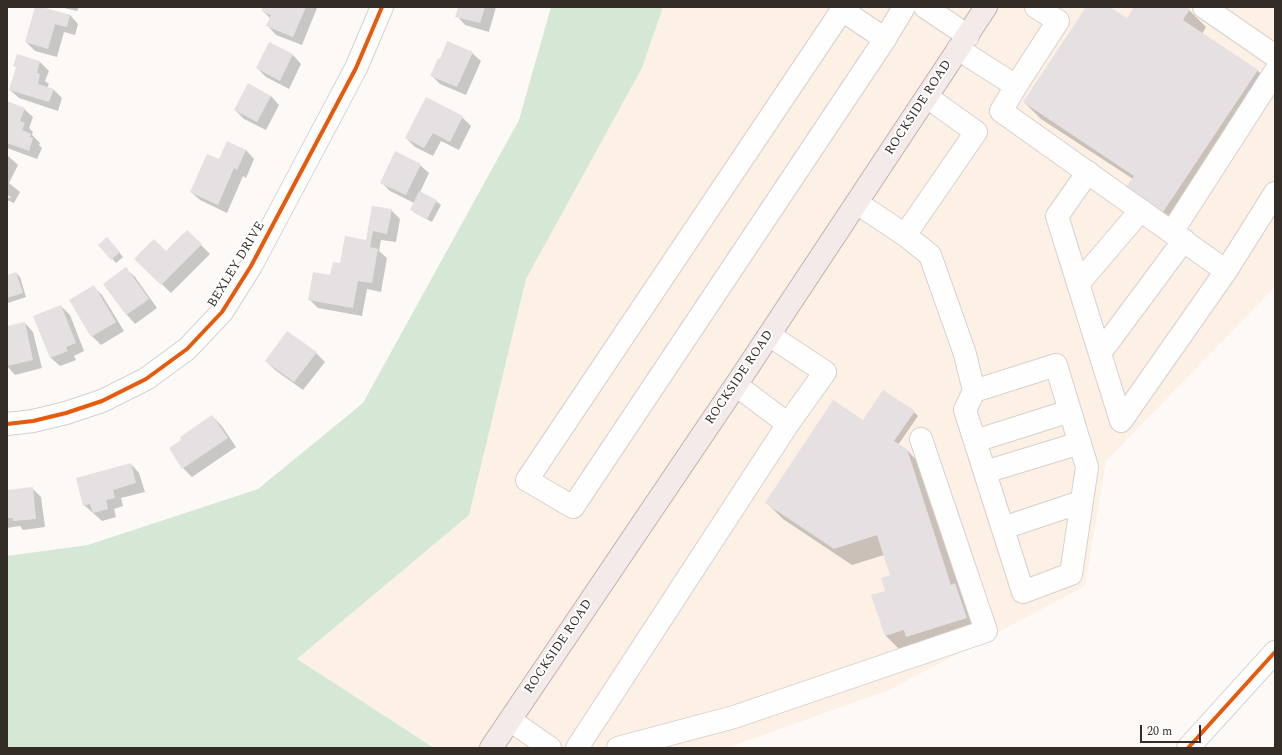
<!DOCTYPE html>
<html>
<head>
<meta charset="utf-8">
<style>
  body { margin:0 }
  #map { position:relative; width:1282px; height:755px; overflow:hidden; background:#fcf9f7; font-family:Spectral,serif }
  canvas { display:block }
  .frame { position:absolute; inset:0; border:8px solid #342d27; pointer-events:none }
  .scale { position:absolute; left:1140px; top:725px; width:61px; height:18px; box-sizing:border-box; border:2px solid #342d27; border-top:0; padding-left:5px; font-size:12px; line-height:14px; white-space:nowrap; color:#342d27; -webkit-text-stroke:3px #fff; paint-order:stroke }
</style>
</head>
<body>
<div id="map">
<canvas width="1282" height="755"></canvas>
<div class="frame"></div>
<div class="scale">20 m</div>
</div>
<script>
const ctx = document.querySelector('canvas').getContext('2d');
ctx.lineJoin = 'round';
function fill(path, color) { ctx.fillStyle = color; ctx.fill(path, 'evenodd'); }
const poly = rows => new Path2D(rows.map(r => 'M' + r).join(''));
function trace(path, color, width, dash) { ctx.strokeStyle = color; ctx.lineWidth = width; ctx.lineCap = dash ? 'butt' : 'round'; ctx.setLineDash(dash || []); ctx.stroke(path); }
function write(font, color, halo, rows, align = 'center') {
  ctx.font = font + ' Spectral,serif'; ctx.lineWidth = 4; ctx.setLineDash([]); ctx.textBaseline = 'middle'; ctx.strokeStyle = halo; ctx.fillStyle = color; for (const [text, x, y, turn = 0] of rows) {
    ctx.save(); ctx.translate(x, y); ctx.rotate((+turn || 0) * Math.PI / 180); ctx.textAlign = isNaN(turn) ? turn : align; if (halo) ctx.strokeText(text, 0, 0); ctx.fillText(text, 0, 0); ctx.restore();
  }
}
fill(poly([
  [663,7,1275,7,1275,287,1106,461,1085,586,889,690,727,748,434,748,297,659,469,515,526,279,642,68]
]), '#fdf0e5');
fill(poly([
  [551,7,663,7,642,68,526,279,469,515,297,659,434,748,7,748,7,556,88,545,258,489,363,403,519,120]
]), '#d4e8d5');
fill(poly([
  [36,7,70,15,78,24,75,35,64,32,57,57,35,51,26,42],
  [60,7,79,7,77,11],
  [264,7,316,7,317,8,302,45,276,35,268,26,271,19,262,10],
  [459,7,496,7,489,32,465,25,457,16],
  [1087,7,1108,7,1127,19,1135,7,1184,7,1189,10,1206,27,1202,34,1257,70,1274,87,1177,234,1133,179,1041,119,1024,102],
  [270,43,293,55,301,64,289,89,266,77,257,68],
  [472,53,481,61,466,95,440,84,432,76],
  [18,55,40,62,49,71,45,81,49,84,47,88,53,89,62,98,58,111,19,98,10,90,17,68,14,66],
  [271,96,279,105,266,130,244,119,235,110],
  [7,102,24,109,33,117,29,128,33,132,32,135,40,143,39,145,42,148,37,159,7,148],
  [462,117,471,126,459,150,441,141,433,156,415,147,406,138],
  [246,150,254,159,246,178,243,176,227,213,200,200,191,192,219,160],
  [7,155,18,165,9,183,20,192,14,203,7,200,7,197,10,198,11,197,7,195],
  [420,165,429,173,420,192,436,201,441,205,432,222,415,213,411,209,414,203,390,191,381,182],
  [373,207,391,210,400,219,396,242,381,240,379,251,387,258,381,292,367,289,362,316,318,308,309,299,341,264,367,241],
  [187,231,210,254,171,293,136,259,166,252],
  [111,243,123,257,116,263,99,245],
  [126,269,135,277,157,308,135,324,127,315,105,284],
  [16,273,20,277,26,297,8,303,7,302,7,276],
  [93,286,102,295,124,331,101,345,92,336],
  [61,306,70,315,84,351,74,356,76,360,60,366,51,358,34,316],
  [25,323,33,332,42,368,15,375,7,366,7,327],
  [316,353,325,362,303,390,275,370,266,361],
  [914,412,918,416,898,445,906,449,923,467,983,635,903,653,886,636,886,592,891,576,884,555,852,565,783,519,766,502,868,424],
  [212,416,221,425,236,447,192,477,183,468],
  [131,464,139,473,145,492,121,498,123,506,114,509,116,517,102,521,84,505],
  [32,488,41,497,45,527,23,530,20,526,7,528,7,491]
]), '#0003');
fill(poly([
  [35,7,42,7,70,15,67,27,55,24,48,49,25,42],
  [263,7,306,7,293,37,266,26,271,15,261,11],
  [458,7,485,7,480,23,455,17],
  [1086,7,1110,7,1127,18,1134,7,1186,7,1190,9,1183,20,1258,70,1159,218,1122,193,1134,176,1023,102],
  [447,41,473,52,457,87,430,76,438,58,440,59],
  [269,42,293,54,280,81,256,68],
  [17,54,40,61,37,73,40,74,38,84,54,89,49,102,9,90,16,67,13,66],
  [248,83,271,96,257,122,234,110],
  [426,97,463,116,450,142,433,133,424,148,405,138],
  [7,101,25,108,20,121,25,123,22,130,31,134,30,137,33,138,29,151,7,143],
  [227,141,246,150,237,170,234,168,218,205,190,192,207,154,219,159],
  [395,151,421,164,406,195,380,183],
  [419,191,437,200,427,219,410,210],
  [372,206,392,209,387,234,373,231,370,247,378,249,372,283,358,281,353,308,308,300,313,272,330,275,333,262,340,263,345,236,366,240],
  [187,230,202,244,161,285,134,259,154,239,166,251],
  [107,237,120,252,111,260,98,245],
  [126,267,149,299,126,315,103,284],
  [16,272,23,293,7,298,7,275],
  [94,285,116,322,91,337,69,300],
  [61,305,76,343,66,347,68,351,50,358,33,316],
  [25,322,33,360,7,366,7,326],
  [287,331,317,352,294,382,265,361],
  [883,390,915,411,894,441,907,449,951,585,955,583,967,618,906,637,904,630,885,636,871,595,885,591,881,578,890,575,877,535,834,549,765,503,833,400,863,420],
  [212,415,228,438,182,469,169,448,181,440,180,437],
  [131,463,136,483,113,490,115,498,106,500,108,509,93,513,90,504,83,506,76,478],
  [33,487,36,519,13,521,13,518,7,518,7,490]
]), '#e5e1e3');
const minor = poly([
  [925,7,968,36],
  [1204,7,1275,56],
  [885,39,842,10,527,480,573,507,885,39,904,7],
  [958,49,1016,86,1058,21,1036,7],
  [1016,86,1001,111,1226,271,1275,193],
  [1088,172,1057,216,1121,421,1226,271],
  [857,203,905,235,930,255,965,354,974,391,965,410,1023,592,1071,574,1087,467,1056,365,974,391],
  [1172,232,1275,72],
  [905,235,976,132,927,97],
  [1078,284,1141,210],
  [1100,353,1184,240],
  [736,385,788,424],
  [7,424,33,421,66,413,102,401,146,379,187,349,222,312,251,266,356,68,382,7],
  [975,441,1070,411],
  [985,472,1080,443],
  [1003,528,1081,502],
  [510,720,550,748],
  [577,748,788,424,825,372,769,335],
  [618,748,734,717,986,631,921,439],
  [1188,748,1275,652]
]);
const major = poly([
  [491,748,736,385,986,7]
]);
trace(minor, '#d6d1cd', 24);
trace(major, '#c2b0ae', 24);
trace(minor, '#fffefe', 22);
trace(major, '#f4eae9', 22);
trace(poly([
  [7,424,33,421,66,413,102,401,146,379,187,349,222,312,251,266,356,68,382,7],
  [1188,748,1275,652]
]), '#e8590c', 4);
write('13px', '#342d27', '#fff', [
  ["ROCKSIDE ROAD",919,108,-57],
  ["BEXLEY DRIVE",237,265,-59],
  ["ROCKSIDE ROAD",740,378,-56],
  ["ROCKSIDE ROAD",559,647,-56]
]);
</script>
</body>
</html>
